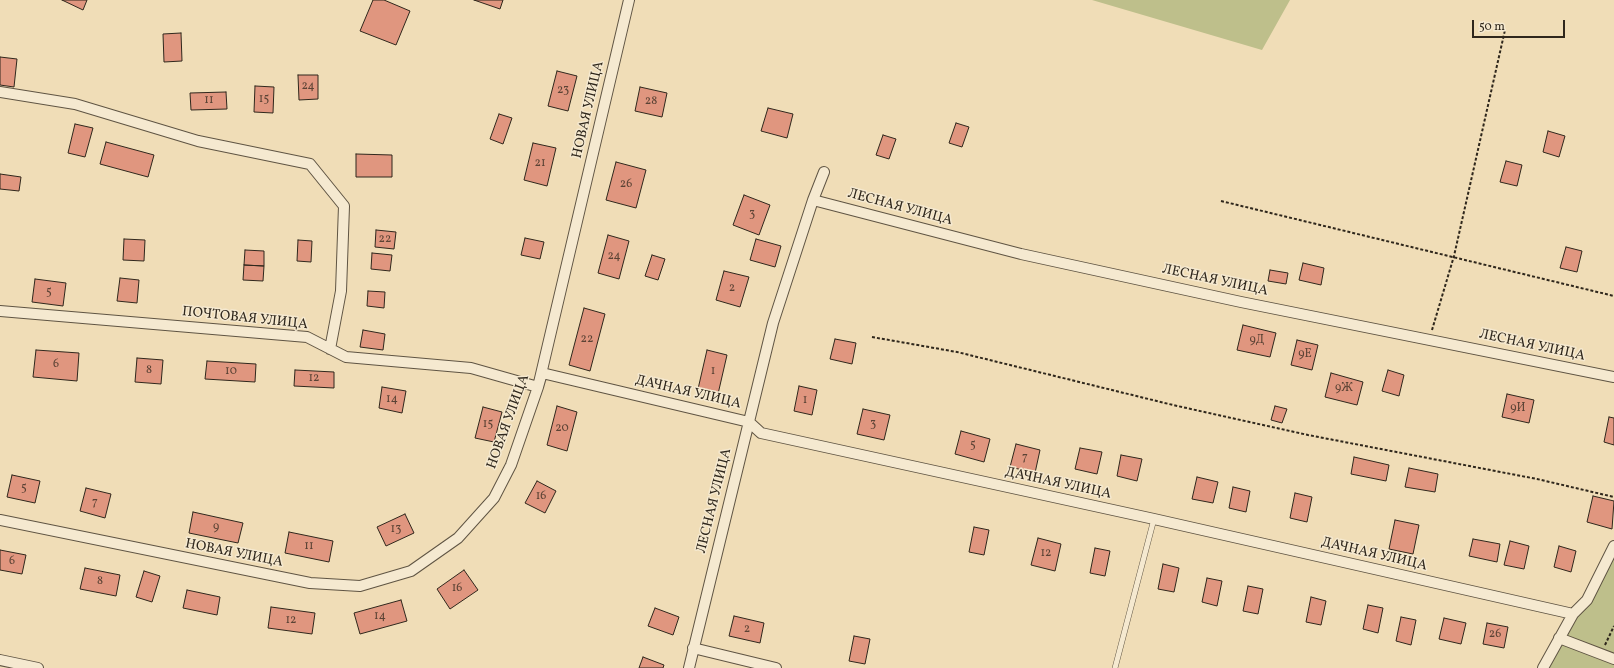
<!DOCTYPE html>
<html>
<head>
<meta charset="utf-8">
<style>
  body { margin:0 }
  #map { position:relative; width:1614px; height:668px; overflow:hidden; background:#f0ddb7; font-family:Vollkorn,serif }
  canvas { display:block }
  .scale { position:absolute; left:1472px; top:20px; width:93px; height:18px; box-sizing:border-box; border:2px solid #2f271c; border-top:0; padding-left:5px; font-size:12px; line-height:14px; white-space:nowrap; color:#2f271c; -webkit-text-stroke:3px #f5e9d0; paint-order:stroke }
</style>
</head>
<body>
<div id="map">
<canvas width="1614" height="668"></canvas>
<div class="scale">50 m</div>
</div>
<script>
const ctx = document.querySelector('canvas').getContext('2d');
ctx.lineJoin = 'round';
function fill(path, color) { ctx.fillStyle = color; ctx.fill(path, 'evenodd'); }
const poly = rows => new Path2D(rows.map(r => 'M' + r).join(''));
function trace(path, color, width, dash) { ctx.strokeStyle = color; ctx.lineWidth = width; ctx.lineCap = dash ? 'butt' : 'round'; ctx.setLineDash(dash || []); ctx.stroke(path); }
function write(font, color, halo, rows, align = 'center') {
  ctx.font = font + ' Vollkorn,serif'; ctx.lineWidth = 3; ctx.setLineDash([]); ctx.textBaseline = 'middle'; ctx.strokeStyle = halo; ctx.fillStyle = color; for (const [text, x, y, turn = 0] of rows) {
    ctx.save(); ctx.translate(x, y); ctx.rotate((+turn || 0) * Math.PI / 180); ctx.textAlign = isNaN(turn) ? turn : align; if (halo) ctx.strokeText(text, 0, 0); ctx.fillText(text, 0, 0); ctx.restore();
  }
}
fill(poly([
  [1092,0,1290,0,1262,50],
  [1614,548,1614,668,1543,668]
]), '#bebf8b');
const building = poly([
  [62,0,87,0,83,10,62,0],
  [373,0,384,0,410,11,396,45,360,31,373,0],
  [474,0,503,0,500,9,474,0],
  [181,33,182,61,164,62,163,34,181,33],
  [0,57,17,59,14,87,0,85,0,57],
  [557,71,577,76,568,111,548,106,557,71],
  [298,75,318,75,318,99,299,100,298,75],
  [255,86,274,87,273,113,254,112,255,86],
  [640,87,667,93,662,117,635,111,640,87],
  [226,92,227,109,191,110,190,93,226,92],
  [768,108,793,114,787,138,761,131,768,108],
  [499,114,512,118,503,144,490,139,499,114],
  [956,123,969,127,962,147,949,143,956,123],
  [75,124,93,128,85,157,68,153,75,124],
  [1548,131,1565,136,1559,157,1543,152,1548,131],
  [883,135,896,139,889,159,876,155,883,135],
  [106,142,154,155,148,177,100,164,106,142],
  [533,143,556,148,547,186,524,180,533,143],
  [356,154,392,155,392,177,356,177,356,154],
  [1506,161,1522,165,1517,186,1500,182,1506,161],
  [616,162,646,170,636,208,606,200,616,162],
  [0,174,21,177,19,191,0,189,0,174],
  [744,195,770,205,759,235,733,225,744,195],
  [376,230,396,232,394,249,375,247,376,230],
  [608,235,629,241,619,279,598,273,608,235],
  [525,238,544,242,540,259,521,255,525,238],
  [124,239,145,240,144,261,123,260,124,239],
  [756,239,781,246,775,267,750,260,756,239],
  [298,240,312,241,311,262,297,261,298,240],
  [1566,247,1582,251,1577,272,1560,268,1566,247],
  [245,250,264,251,264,266,244,265,245,250],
  [372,253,392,255,390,271,371,269,372,253],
  [652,255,665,259,658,280,645,276,652,255],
  [1303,263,1324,268,1321,285,1299,280,1303,263],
  [244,265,264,266,263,281,243,280,244,265],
  [1270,270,1288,273,1286,284,1268,281,1270,270],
  [724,271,749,277,740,307,716,300,724,271],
  [120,278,139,280,137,303,117,301,120,278],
  [35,279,66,283,63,306,32,302,35,279],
  [368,291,385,292,384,308,367,306,368,291],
  [584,308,605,314,590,371,569,365,584,308],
  [1243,325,1276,333,1270,357,1237,350,1243,325],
  [363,330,385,334,383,350,360,347,363,330],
  [835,339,856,343,852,364,830,359,835,339],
  [1297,340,1318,345,1312,370,1291,365,1297,340],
  [36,350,79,353,77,381,33,377,36,350],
  [707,350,727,355,718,394,698,389,707,350],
  [137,358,163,360,161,384,135,382,137,358],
  [207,361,256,364,255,382,205,379,207,361],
  [295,370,334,372,334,388,294,386,295,370],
  [1388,370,1404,375,1399,396,1382,391,1388,370],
  [1331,373,1363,382,1357,405,1325,397,1331,373],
  [799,386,817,390,812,415,794,411,799,386],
  [382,387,406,391,402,413,379,408,382,387],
  [1507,394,1534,400,1529,423,1502,417,1507,394],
  [557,406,577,412,567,451,547,445,557,406],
  [1275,406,1287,409,1282,423,1271,420,1275,406],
  [483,407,502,412,494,442,475,438,483,407],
  [863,409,890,415,884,440,857,434,863,409],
  [1609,417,1614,418,1614,445,1604,442,1609,417],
  [961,431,990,439,984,462,955,454,961,431],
  [1016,444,1040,450,1035,473,1010,467,1016,444],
  [1080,448,1102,452,1097,474,1075,469,1080,448],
  [1121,455,1142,459,1137,481,1117,476,1121,455],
  [1354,457,1389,465,1386,481,1351,474,1354,457],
  [1409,468,1438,474,1435,492,1405,487,1409,468],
  [12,475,40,481,35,503,7,497,12,475],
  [1197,477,1218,482,1213,503,1192,499,1197,477],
  [537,481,556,491,545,513,525,503,537,481],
  [1233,487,1250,491,1246,512,1229,508,1233,487],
  [86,488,111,494,105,518,80,511,86,488],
  [1295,493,1312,497,1307,522,1290,518,1295,493],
  [1593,496,1614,501,1612,529,1587,522,1593,496],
  [193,512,243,523,238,543,189,533,193,512],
  [405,514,414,533,386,546,377,527,405,514],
  [1395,520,1419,525,1413,554,1389,549,1395,520],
  [974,527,989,530,984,555,969,552,974,527],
  [289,532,333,541,329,562,285,553,289,532],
  [1038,538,1061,544,1055,571,1031,565,1038,538],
  [1473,539,1500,544,1497,562,1469,556,1473,539],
  [1510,541,1529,546,1524,569,1504,565,1510,541],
  [1559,546,1576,551,1571,572,1554,567,1559,546],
  [1095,548,1110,551,1105,576,1090,573,1095,548],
  [0,550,26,555,22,574,0,570,0,550],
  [1163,564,1179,568,1174,592,1158,589,1163,564],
  [85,568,120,575,116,596,80,589,85,568],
  [464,570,478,590,450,609,437,589,464,570],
  [144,571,160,576,152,602,136,597,144,571],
  [1207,578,1222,581,1217,606,1202,602,1207,578],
  [1248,586,1263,589,1258,614,1243,611,1248,586],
  [187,590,220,597,217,615,183,608,187,590],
  [1311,597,1326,601,1321,625,1306,622,1311,597],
  [401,600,407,621,360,634,354,613,401,600],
  [1368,605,1383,608,1378,633,1363,629,1368,605],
  [271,607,315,613,312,634,268,628,271,607],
  [655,608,679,617,673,635,648,626,655,608],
  [734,616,764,623,760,643,729,636,734,616],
  [1401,617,1416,620,1411,645,1396,641,1401,617],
  [1444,618,1466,623,1461,644,1439,639,1444,618],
  [1487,623,1508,627,1504,648,1483,644,1487,623],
  [854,636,870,639,865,664,849,661,854,636],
  [643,657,664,665,663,668,639,668,643,657]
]);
fill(building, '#e0967f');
trace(building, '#2f271c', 1);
const lane = poly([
  [1115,668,1154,519]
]);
const street = poly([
  [0,92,75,104,198,141,310,164,344,206,341,291,330,349],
  [813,200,1021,254,1241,302,1614,377],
  [0,311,307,337,346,357,471,368,538,387,542,373,749,422,761,433,1154,519,1573,614],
  [0,520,310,583,360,586,411,571,458,538,494,498,511,465,538,387,629,0],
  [1559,638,1614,659],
  [693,648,776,668],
  [0,660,38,668],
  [689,668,773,323,813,200,824,172],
  [1543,668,1573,614,1587,600,1614,546]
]);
trace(lane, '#5f5443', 6);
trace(street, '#5f5443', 12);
trace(poly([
  [1221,201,1614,296],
  [1432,330,1454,256,1505,30],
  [872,337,957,352,1173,405,1308,435,1537,479,1614,497],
  [1605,645,1614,626]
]), '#2f271c', 2, [3, 2]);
trace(lane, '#f5e9d0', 5);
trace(street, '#f5e9d0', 10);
write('12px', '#5b4335', null, [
  ["24",308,87],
  ["23",563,91],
  ["15",264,100],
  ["11",209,101],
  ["28",651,102],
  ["21",540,164],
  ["26",626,185],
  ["3",752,215],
  ["22",385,240],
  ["24",614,257],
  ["2",732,289],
  ["5",49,293],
  ["22",587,340],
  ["9Д",1257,341],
  ["9Е",1305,355],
  ["6",56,365],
  ["8",149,371],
  ["10",231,372],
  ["1",713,372],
  ["12",314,379],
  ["9Ж",1344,389],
  ["14",392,400],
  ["1",805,401],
  ["9И",1518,409],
  ["15",488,425],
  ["3",873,425],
  ["20",562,429],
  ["5",973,446],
  ["7",1025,458],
  ["5",24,489],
  ["16",541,497],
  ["7",95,503],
  ["9",216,528],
  ["13",396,530],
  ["11",309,547],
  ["12",1046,554],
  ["6",12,562],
  ["8",100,582],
  ["16",457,589],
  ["14",380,617],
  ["12",291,621],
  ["2",747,630],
  ["26",1495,635]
]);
write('14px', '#2f271c', '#f5e9d0', [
  ["НОВАЯ УЛИЦА",589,110,-77],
  ["ЛЕСНАЯ УЛИЦА",900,208,15],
  ["ЛЕСНАЯ УЛИЦА",1215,281,12],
  ["ПОЧТОВАЯ УЛИЦА",245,319,6],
  ["ЛЕСНАЯ УЛИЦА",1532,346,12],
  ["ДАЧНАЯ УЛИЦА",688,393,13],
  ["НОВАЯ УЛИЦА",509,422,-70],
  ["ДАЧНАЯ УЛИЦА",1058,484,12],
  ["ЛЕСНАЯ УЛИЦА",715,501,-76],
  ["НОВАЯ УЛИЦА",234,554,11],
  ["ДАЧНАЯ УЛИЦА",1374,555,13]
]);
</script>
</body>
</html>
